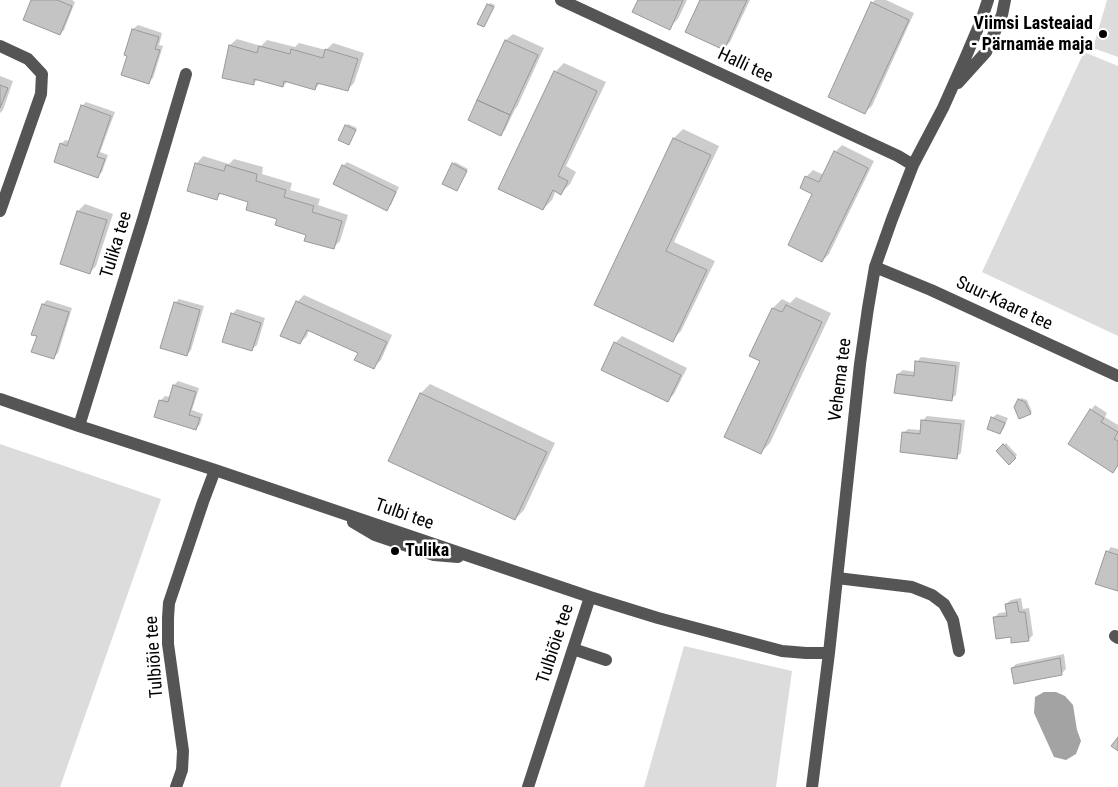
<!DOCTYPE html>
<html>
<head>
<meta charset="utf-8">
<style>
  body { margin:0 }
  canvas { display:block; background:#fff }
</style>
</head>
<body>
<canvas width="1118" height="787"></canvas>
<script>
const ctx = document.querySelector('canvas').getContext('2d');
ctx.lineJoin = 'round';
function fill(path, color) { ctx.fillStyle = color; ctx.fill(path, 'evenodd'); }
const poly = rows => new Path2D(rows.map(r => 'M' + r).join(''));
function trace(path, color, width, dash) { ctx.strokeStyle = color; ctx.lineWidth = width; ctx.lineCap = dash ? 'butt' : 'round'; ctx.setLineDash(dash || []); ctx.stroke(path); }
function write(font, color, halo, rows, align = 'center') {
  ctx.font = font + ' "Roboto Condensed",sans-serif'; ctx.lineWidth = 5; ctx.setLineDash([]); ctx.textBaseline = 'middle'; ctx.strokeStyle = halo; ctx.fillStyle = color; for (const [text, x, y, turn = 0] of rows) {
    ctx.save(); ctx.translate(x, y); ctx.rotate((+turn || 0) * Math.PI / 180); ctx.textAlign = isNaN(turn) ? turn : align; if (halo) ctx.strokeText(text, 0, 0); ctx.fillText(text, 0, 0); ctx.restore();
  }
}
fill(poly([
  [1107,0,1118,0,1118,57,1093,48],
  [1084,52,1118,66,1118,336,982,272],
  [0,444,161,499,60,787,0,787],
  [684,646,792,671,776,787,644,787]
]), '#dcdcdc');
fill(poly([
  [1044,692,1056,692,1065,696,1073,705,1077,730,1081,741,1076,754,1066,760,1054,757,1034,713,1035,697]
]), '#a3a3a3');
fill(poly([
  [32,0,72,0,75,2,64,30,60,34],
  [639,0,687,0,678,19,669,28],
  [702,0,750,0,730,42,724,48],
  [875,0,886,0,914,13,872,106,865,112,872,3],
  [490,3,495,5,484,26,488,5],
  [138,25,162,33,159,45,163,46,153,78,148,82,133,29],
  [513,34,544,48,517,107,515,109,505,130,501,134,506,40],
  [237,39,261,46,267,40,295,47,299,43,326,50,333,43,364,53,354,83,347,90,321,82,315,89,288,81,283,86,258,79,253,84,230,45],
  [564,63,606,82,566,166,576,172,570,184,561,193,556,190,552,200,543,209,555,72],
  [0,76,13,81,3,110,0,113],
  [86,102,115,112,100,152,108,155,102,172,98,176,61,144,65,140,69,141,82,106],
  [348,124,357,128,350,142,346,126],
  [683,129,719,146,674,242,715,261,681,331,672,340,596,305,674,138],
  [842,145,874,161,829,254,822,261,814,194,806,177,813,170,824,175,835,152],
  [203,156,229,164,234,159,263,167,262,174,292,183,290,190,320,199,318,205,348,215,340,241,333,248,250,201,222,193,216,198,189,190,197,163],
  [347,162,399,187,391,205,386,209,343,166],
  [455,162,468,169,457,190,453,164],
  [85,204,113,214,96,266,89,273,61,264,78,211],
  [304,295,392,335,381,360,374,367,359,352,309,330,307,336,300,343,297,302],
  [796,297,831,313,770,443,761,452,761,361,751,356,773,308,782,299,790,303],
  [179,299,204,306,191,350,187,355,175,303],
  [47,300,72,308,58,353,53,358,38,336,33,334,43,304],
  [237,309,265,318,257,345,252,349,232,314],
  [622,336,687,368,674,394,667,401,615,343],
  [921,357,960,362,956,395,951,399,898,374,903,370,916,372,917,362],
  [178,381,199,388,192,410,203,414,200,424,196,429,155,416,161,400,165,396,170,397,174,385],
  [430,384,555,443,524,510,515,519,390,460,421,393],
  [1021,398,1027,400,1032,412,1030,413,1015,407],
  [1095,405,1107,413,1105,417,1118,425,1118,466,1113,471,1091,410],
  [997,414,1008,418,1004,428,1000,433,992,418],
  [927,416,965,420,961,453,956,457,903,433,908,429,921,430,923,420],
  [1006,443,1017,455,1009,463,997,451],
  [1111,547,1118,549,1118,590,1107,552],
  [1021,598,1023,609,1029,608,1033,635,1028,640,1012,636,994,618,999,613,1007,612,1006,604,1011,600],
  [1064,654,1066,669,1062,673,1012,668,1016,664]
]), '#0003');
const building = poly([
  [31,0,57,0,72,6,60,35,23,20,31,0],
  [638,0,683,0,670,30,632,12,638,0],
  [700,0,747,0,724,50,685,32,700,0],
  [871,2,909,20,865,114,828,97,871,2],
  [487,4,494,7,484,27,477,24,487,4],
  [132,29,159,37,155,49,160,50,149,84,121,75,127,56,124,55,132,29],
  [505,40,538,55,510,115,477,100,505,40],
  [229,45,257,53,259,46,290,54,291,49,323,58,325,49,358,59,348,91,317,83,315,90,284,81,283,87,254,79,254,85,222,78,229,45],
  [554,71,597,91,558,176,568,181,561,195,553,190,543,210,498,189,554,71],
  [0,85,8,88,0,108,0,85],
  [477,100,510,115,501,136,468,120,477,100],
  [81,105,111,116,97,157,105,159,98,178,54,162,60,143,67,146,81,105],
  [345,125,356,130,349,145,338,140,345,125],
  [673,138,711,155,666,251,707,270,673,342,594,305,673,138],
  [834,151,868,168,822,262,788,245,812,194,800,188,805,176,819,182,834,151],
  [195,163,224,171,226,165,257,174,256,181,286,190,284,197,314,206,312,212,342,221,334,249,304,241,306,235,275,225,277,219,246,210,248,202,219,193,217,200,187,191,195,163],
  [452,163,467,171,457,191,442,184,452,163],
  [342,165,396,192,387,211,333,184,342,165],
  [77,211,107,220,90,274,60,264,77,211],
  [296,301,387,342,374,369,354,360,358,353,307,330,300,344,280,336,296,301],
  [174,302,200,310,187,356,160,348,174,302],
  [42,304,69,312,54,359,31,352,37,336,31,335,42,304],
  [786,305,822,322,761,454,724,437,760,361,749,356,772,308,782,312,786,305],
  [231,313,261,323,252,351,222,342,231,313],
  [614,342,681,375,668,402,601,370,614,342],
  [915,361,956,366,952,401,894,393,897,374,914,376,915,361],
  [173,385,196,392,189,415,200,418,196,430,154,417,159,400,168,402,173,385],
  [420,393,547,452,515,520,388,461,420,393],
  [1018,399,1025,402,1031,414,1019,419,1014,407,1018,399],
  [1090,409,1104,418,1101,422,1118,432,1114,439,1118,441,1118,465,1113,473,1068,444,1090,409],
  [991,417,1005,423,1000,434,987,429,991,417],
  [921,420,961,424,957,459,900,452,902,432,920,434,921,420],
  [1003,444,1016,458,1009,465,996,451,1003,444],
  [1106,551,1118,555,1118,591,1095,584,1106,551],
  [1017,602,1019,612,1025,612,1029,641,1011,643,1011,637,996,639,993,617,1007,616,1005,604,1017,602],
  [1060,658,1062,675,1014,684,1011,668,1060,658],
  [1118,737,1118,751,1111,746,1118,737]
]);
fill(building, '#c4c4c4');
trace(building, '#999', 1);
trace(poly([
  [561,0,898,156,913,165],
  [0,46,28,59,42,74,41,94,0,211],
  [958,83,986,52,1002,15,1005,0],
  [875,267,931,290,1118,376],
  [0,399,79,426,215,470,590,597,658,618,782,651,806,653,829,653],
  [79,426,143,219,186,74],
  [353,522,375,535,434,555,458,557],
  [837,578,912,587,932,595,944,604,953,620,959,651],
  [1115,636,1118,638],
  [573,649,606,660],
  [176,787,182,770,183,751,168,644,168,618,169,603,203,502,215,470],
  [528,787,590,597],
  [812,787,829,653,860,364,868,308,875,267,892,219,913,165,943,108,964,61,981,21,988,0]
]), '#555', 12);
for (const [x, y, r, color] of [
  [1103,34,5,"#000"],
  [395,551,5,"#000"]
]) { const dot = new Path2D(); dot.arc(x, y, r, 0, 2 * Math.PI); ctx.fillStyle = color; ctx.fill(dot); trace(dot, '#fff', 2); }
write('bold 18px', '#000', '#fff', [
  ["Viimsi Lasteaiad",1093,24],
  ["- Pärnamäe maja",1093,45],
  ["Tulika",405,551,"left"]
], 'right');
write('18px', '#000', '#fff', [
  ["Halli tee",745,66,25],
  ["Tulika tee",117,245,-73],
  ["Suur-Kaare tee",1004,304,25],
  ["Vehema tee",841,380,-83],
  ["Tulbi tee",404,515,19],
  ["Tulbiõie tee",556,644,-72],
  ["Tulbiõie tee",155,657,-94]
]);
</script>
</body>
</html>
